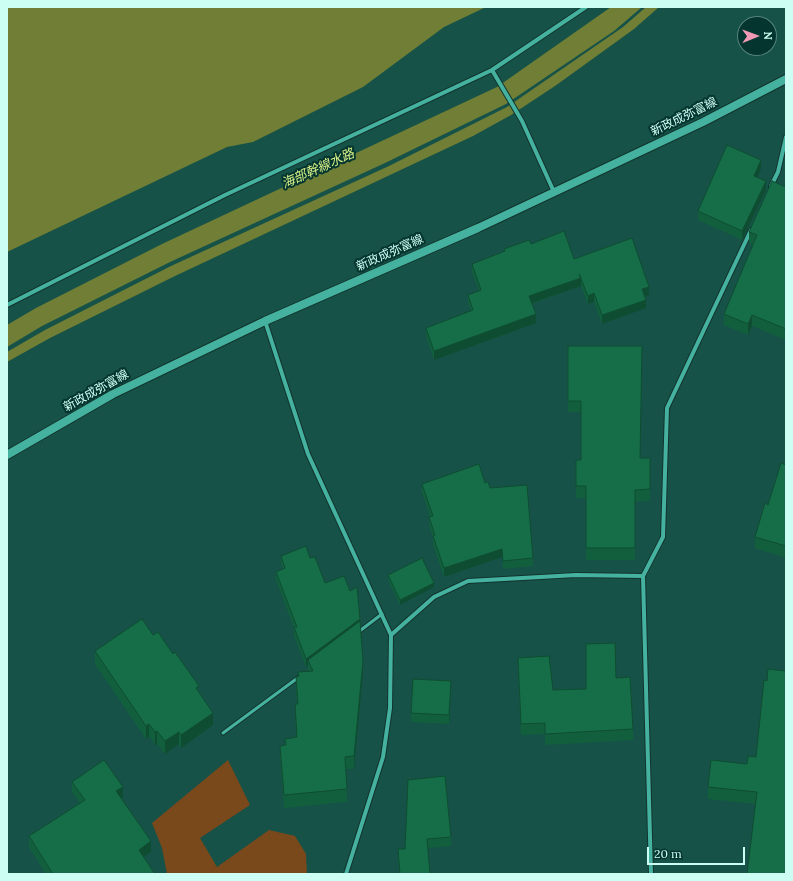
<!DOCTYPE html>
<html>
<head>
<meta charset="utf-8">
<style>
  body { margin:0 }
  #map { position:relative; width:793px; height:881px; overflow:hidden; background:#175248; font-family:Lora,serif }
  canvas { display:block }
  .frame { position:absolute; inset:0; border:8px solid #cdfef3; pointer-events:none }
  .north { position:absolute; left:737px; top:16px; width:40px; height:40px; box-sizing:border-box; background:#04352e; border:1px solid #54857d; border-radius:50%; rotate:89deg; font-size:11px; font-weight:700; line-height:16px; text-align:center; color:#cdfef3 }
  .north::after { content:''; display:block; margin:auto; width:14px; height:18px; background:#f09ab5; clip-path:polygon(50% 0,100% 100%,50% 72%,0 100%) }
  .scale { position:absolute; left:647px; top:847px; width:98px; height:18px; box-sizing:border-box; border:2px solid #cdfef3; border-top:0; padding-left:5px; font-size:12px; line-height:14px; white-space:nowrap; color:#cdfef3; -webkit-text-stroke:3px #04352e; paint-order:stroke }
</style>
</head>
<body>
<div id="map">
<canvas width="793" height="881"></canvas>
<div class="frame"></div>
<div class="north">N</div>
<div class="scale">20 m</div>
</div>
<script>
const ctx = document.querySelector('canvas').getContext('2d');
ctx.lineJoin = 'round';
function fill(path, color) { ctx.fillStyle = color; ctx.fill(path, 'evenodd'); }
const poly = rows => new Path2D(rows.map(r => 'M' + r).join(''));
function trace(path, color, width, dash) { ctx.strokeStyle = color; ctx.lineWidth = width; ctx.lineCap = dash ? 'butt' : 'round'; ctx.setLineDash(dash || []); ctx.stroke(path); }
function write(font, color, halo, rows, align = 'center') {
  ctx.font = font + ' Lora,"Noto Sans JP",serif'; ctx.lineWidth = 4; ctx.setLineDash([]); ctx.textBaseline = 'middle'; ctx.strokeStyle = halo; ctx.fillStyle = color; for (const [text, x, y, turn = 0] of rows) {
    ctx.save(); ctx.translate(x, y); ctx.rotate((+turn || 0) * Math.PI / 180); ctx.textAlign = isNaN(turn) ? turn : align; if (halo) ctx.strokeText(text, 0, 0); ctx.fillText(text, 0, 0); ctx.restore();
  }
}
fill(poly([
  [228,760,250,805,200,838,217,867,269,830,295,836,306,854,307,874,167,874,162,848,152,823]
]), '#79481b');
fill(poly([
  [7,7,486,7,444,27,363,87,253,142,227,147,7,252],
  [611,7,642,7,614,31,506,104,385,163,170,262,42,326,7,347,7,325,36,308,162,244,497,87],
  [646,7,659,7,634,29,555,86,511,115,473,136,175,276,50,338,7,362,7,352,45,330,171,266,389,166,507,107,623,27]
]), '#707f35');
const service = poly([
  [357,633,382,614],
  [223,733,299,677]
]);
const minor = poly([
  [492,70,522,121,554,192],
  [771,186,778,172,786,137],
  [7,305,225,195,492,70,586,7],
  [265,321,308,454,391,635,390,708,383,757,346,874],
  [391,635,434,597,468,581,576,575,643,576],
  [651,874,643,576,663,537,667,408,751,230]
]);
const secondary = poly([
  [7,455,113,394,265,321,478,228,703,122,786,79]
]);
trace(service, '#12342e', 5);
trace(minor, '#12342e', 6);
trace(secondary, '#12342e', 10);
trace(service, '#45b29f', 3);
trace(minor, '#45b29f', 4);
trace(secondary, '#45b29f', 8);
fill(poly([
  [761,169,757,177,766,190,742,240,698,220,698,211],
  [786,187,786,340,752,326,748,335,724,325,724,314,753,245,749,243,749,232],
  [531,244,574,259,649,295,645,297,646,308,602,324,594,302,588,304,581,286,532,304,536,323,434,360,426,336,426,328,471,311,468,303,468,295,479,291,472,272,472,264,504,252,504,249],
  [568,346,640,458,650,458,650,501,635,501,635,560,586,560,586,498,576,498,576,460,581,460,581,412,568,412],
  [786,465,786,558,755,548,755,537],
  [485,483,490,488,533,558,533,566,503,569,502,557,444,577,433,544,433,538,429,525,429,517,430,517,422,492,422,484],
  [281,556,310,558,325,583,363,674,354,769,346,769,347,789,347,802,284,808,280,758,280,746,285,745,285,739,296,738,295,717,295,704,297,704,296,690,296,677,298,677,298,672,308,671,308,665,306,667,294,636,294,628,276,580,276,572,283,569,281,564],
  [388,575,434,587,400,605,388,580],
  [95,651,199,691,213,725,181,748,179,744,165,754,157,744,155,745,149,736,146,739,95,664],
  [518,658,553,690,586,689,616,678,633,729,633,740,545,745,545,734,521,735,518,669],
  [786,671,755,804,708,799,708,787,756,757,767,681],
  [451,690,449,724,411,722,411,713],
  [408,780,451,837,451,846,428,848,430,874,399,874,398,849,405,849],
  [72,782,123,798,121,798,151,852,144,857,155,874,46,874,29,847,29,836,80,803,72,792]
]), '#125f3e');
fill(poly([
  [761,160,761,169,754,185,754,176],
  [766,181,766,190,742,240,742,231],
  [581,278,581,286,529,304,529,296],
  [649,287,649,295,642,298,642,289],
  [594,293,594,302,588,304,588,296],
  [646,300,646,308,602,324,602,315],
  [536,314,536,323,434,360,434,351],
  [752,315,752,326,748,335,748,324],
  [502,549,502,557,444,577,444,568],
  [434,583,434,587,400,605,400,600],
  [360,619,360,627,308,660,308,665,306,667,306,659],
  [363,661,363,674,354,769,354,756],
  [451,681,451,690,449,724,449,715],
  [213,713,213,725,181,748,181,735],
  [149,724,149,736,146,739,146,726],
  [157,731,157,744,155,745,155,732],
  [179,732,179,744,165,754,165,741],
  [123,787,123,798,116,802,116,791],
  [151,841,151,852,139,860,139,850]
]), '#0f4d32');
const building = poly([
  [727,145,761,160,754,176,766,181,742,231,698,211,727,145],
  [772,181,786,187,786,329,752,315,748,324,724,314,757,235,749,232,772,181],
  [564,231,574,259,632,238,649,287,642,289,646,300,602,315,594,293,588,296,579,274,581,278,529,296,536,314,434,351,426,328,473,310,468,295,481,290,472,264,505,251,504,249,529,240,531,244,564,231],
  [568,346,642,346,640,458,650,458,650,489,635,490,635,548,586,548,586,486,576,486,576,460,581,460,581,401,568,401,568,346],
  [781,463,786,465,786,546,755,537,765,503,768,505,781,463],
  [479,464,485,483,488,482,490,488,527,485,533,558,503,561,502,549,444,568,433,536,435,535,429,517,433,516,422,484,479,464],
  [306,546,310,558,315,557,325,583,344,576,350,591,357,587,360,619,306,659,294,627,297,627,276,572,285,568,281,556,306,546],
  [422,558,434,583,400,600,388,575,422,558],
  [142,619,153,635,158,632,173,654,175,652,199,686,196,688,213,713,181,735,179,732,165,741,157,731,155,732,149,724,146,726,95,651,142,619],
  [360,621,363,661,354,756,345,757,347,789,284,795,280,746,286,745,285,739,297,737,295,704,298,704,296,677,299,676,298,672,313,671,308,660,360,621],
  [615,643,616,678,630,677,633,729,545,734,545,723,521,724,518,658,549,656,553,690,586,689,586,644,615,643],
  [768,669,786,671,786,874,747,874,757,792,708,787,711,760,747,764,748,756,756,757,764,680,767,681,768,669],
  [413,679,451,681,449,715,411,713,413,679],
  [104,760,123,787,116,791,151,841,139,850,155,874,53,874,29,836,85,800,72,782,104,760],
  [445,776,451,837,427,839,430,874,400,874,398,849,405,849,408,780,445,776]
]);
fill(building, '#156e48');
trace(building, '#0f4d32', 1);
write('12px', '#cdfef3', '#04352e', [
  ["新政成弥富線",684,117,-26],
  ["新政成弥富線",390,253,-24],
  ["新政成弥富線",96,391,-29]
]);
write('italic 13px', '#d7ef88', '#04352e', [
  ["海部幹線水路",318,169,-24]
]);
</script>
</body>
</html>
